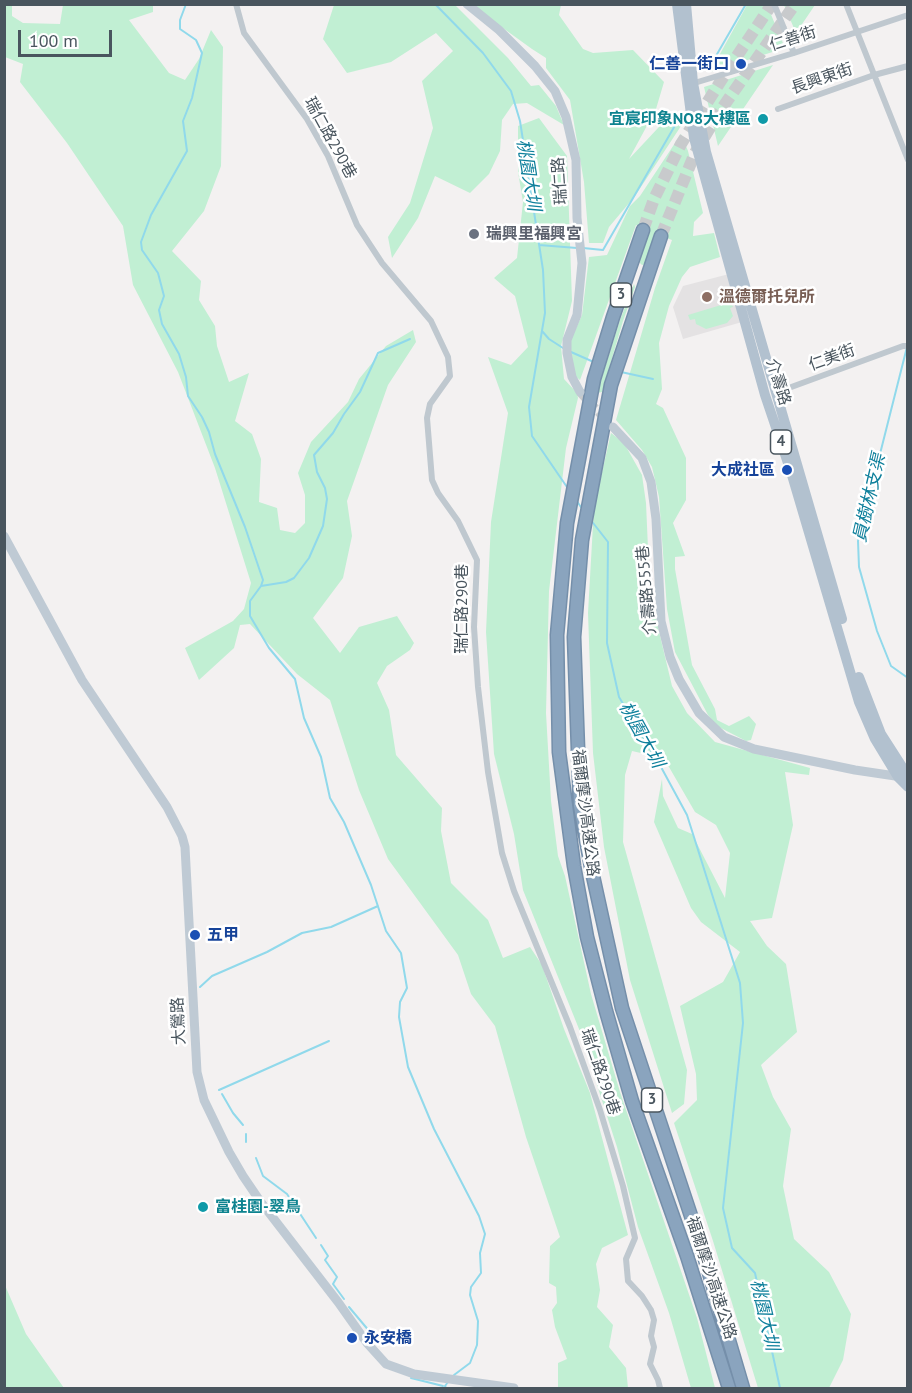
<!DOCTYPE html>
<html>
<head>
<meta charset="utf-8">
<style>
  body { margin:0 }
  #map { position:relative; width:912px; height:1393px; overflow:hidden; background:#f3f1f1; font-family:"PT Sans",sans-serif }
  canvas { display:block }
  .frame { position:absolute; inset:0; border:6px solid #49555e; pointer-events:none }
  .scale { position:absolute; left:18px; top:30px; width:94px; height:27px; box-sizing:border-box; border:3px solid #49555e; border-top:0; padding-left:8px; font-size:18px; line-height:21px; white-space:nowrap; color:#49555e; -webkit-text-stroke:4px #fff; paint-order:stroke }
</style>
</head>
<body>
<div id="map">
<canvas width="912" height="1393"></canvas>
<div class="frame"></div>
<div class="scale">100 m</div>
</div>
<script>
const ctx = document.querySelector('canvas').getContext('2d');
ctx.lineJoin = 'round';
function fill(path, color) { ctx.fillStyle = color; ctx.fill(path, 'evenodd'); }
const poly = rows => new Path2D(rows.map(r => 'M' + r).join(''));
function trace(path, color, width, dash) { ctx.strokeStyle = color; ctx.lineWidth = width; ctx.lineCap = dash ? 'butt' : 'round'; ctx.setLineDash(dash || []); ctx.stroke(path); }
function write(font, color, halo, rows, align = 'center') {
  ctx.font = font + ' "PT Sans","Noto Sans TC",sans-serif'; ctx.lineWidth = 5; ctx.setLineDash([]); ctx.textBaseline = 'middle'; ctx.strokeStyle = halo; ctx.fillStyle = color; for (const [text, x, y, turn = 0] of rows) {
    ctx.save(); ctx.translate(x, y); ctx.rotate((+turn || 0) * Math.PI / 180); ctx.textAlign = isNaN(turn) ? turn : align; if (halo) ctx.strokeText(text, 0, 0); ctx.fillText(text, 0, 0); ctx.restore();
  }
}
fill(poly([
  [729,274,742,322,683,339,673,307,683,286]
]), '#e4e2e3');
fill(poly([
  [4,5,12,5,12,16,23,23,60,24,63,5,153,5,153,12,129,20,169,73,185,80,199,59,211,30,223,47,221,166,204,211,172,251,201,281,199,300,215,326,217,346,229,382,249,373,235,421,252,434,261,459,259,502,277,508,280,530,295,533,305,523,305,495,298,473,311,442,348,402,359,379,386,346,413,330,416,342,388,385,347,501,352,536,343,578,313,618,340,653,359,627,397,616,414,643,410,650,387,666,377,683,389,710,396,755,442,808,441,831,451,883,488,920,503,958,530,947,542,965,564,1029,590,1093,628,1235,602,1248,596,1264,600,1290,597,1307,613,1325,609,1347,626,1368,628,1388,558,1388,558,1363,567,1359,555,1327,552,1310,557,1303,556,1287,549,1283,550,1246,560,1237,526,1137,495,1026,471,994,458,955,388,859,359,790,330,700,297,674,250,624,240,625,234,648,199,680,185,648,233,621,244,609,251,583,215,468,178,372,133,285,123,226,67,143,20,82,23,64,5,57],
  [334,5,455,5,508,58,531,86,539,85,556,106,564,125,527,103,513,104,502,120,500,151,489,174,470,193,435,176,418,218,392,258,388,237,410,203,433,128,422,81,453,51,436,33,391,62,347,73,323,39],
  [471,5,561,5,559,15,583,49,593,53,633,50,664,82,656,109,629,159,673,112,681,126,635,196,609,227,603,243,589,243,584,182,570,100,546,68,546,58,532,49],
  [747,5,767,5,785,48,710,72],
  [784,5,815,5,796,33],
  [773,65,718,146,704,87],
  [539,118,567,156,572,301,561,346,564,379,577,393,578,398,566,448,549,591,546,713,551,801,558,856,565,876,591,994,620,1092,697,1318,715,1388,691,1388,669,1313,638,1227,617,1147,579,1029,523,890,514,834,494,754,486,632,491,522,508,413,488,357,511,365,528,347,515,296,494,278,517,258,523,202,518,172,518,126],
  [681,134,688,151,703,213,694,222,693,236,714,233,720,257,690,267,682,277,669,306,659,343,662,389,656,404,663,408,686,458,686,500,673,523,685,556,675,557,675,569,692,665,715,709,717,720,729,726,749,716,756,724,751,740,746,741,717,726,708,715,675,652,667,609,659,497,652,467,642,450,616,420,655,288,672,240,658,235,646,264,642,265,639,262,649,231,636,225,580,380,574,375,569,344,582,315,589,257,607,255,630,206,640,196],
  [634,284,635,287,623,321,602,392,597,393,620,320],
  [731,302,733,307,730,308,733,316,727,323,706,329,696,324,695,319,690,320,688,315],
  [611,433,624,443,642,475,646,503,650,594,672,686,687,713,715,742,810,768,809,775,785,772,793,825,772,918,750,921,767,946,786,964,797,1032,761,1065,773,1097,791,1129,783,1186,794,1239,829,1272,851,1314,843,1360,829,1388,758,1388,713,1241,674,1123,697,1100,696,1074,680,1006,723,982,740,952,701,922,691,908,654,822,662,779,663,796,678,828,692,834,725,898,730,853,716,825,695,812,669,767,654,756,632,751,625,775,623,842,687,1070,684,1104,672,1113,630,980,604,847,593,753,588,613,594,507],
  [4,1283,26,1334,64,1388,5,1388]
]), '#c1efd3');
trace(poly([
  [186,4,180,20,180,29,196,40,202,53,192,98,183,121,187,151,151,215,141,242,142,250,158,273,164,296,159,310,162,324,179,354,186,377,188,396,202,417,209,432,215,454,245,527,263,580,261,586,250,601,250,616,269,648,295,679,304,718,321,757,330,798,344,822,371,885,386,931,401,953,407,988,400,1002,399,1017,408,1067,434,1129,479,1216,485,1234,480,1253,481,1273,471,1287,470,1295,478,1321,477,1345,470,1363,454,1375],
  [435,4,483,53,511,91,520,121,543,270,545,313,529,407,532,436,569,490],
  [709,68,746,4],
  [539,245,577,248],
  [583,248,603,250,677,122],
  [542,331,549,339,563,348],
  [907,347,858,541,859,567,877,631,891,666,908,678],
  [571,352,596,363],
  [621,372,653,379],
  [576,500,583,510],
  [590,519,608,542,607,643,619,697,661,767,687,815,740,983,743,1023,723,1208,732,1248,755,1273,780,1388],
  [261,586,286,582,294,578,309,558,323,526,327,499,325,488,317,472,314,455,333,433,344,414,360,392,378,353,410,339],
  [200,987,212,976,267,952,302,933,331,927,378,906],
  [219,1090,329,1041],
  [222,1094,233,1113,243,1125],
  [246,1134,246,1142],
  [256,1158,263,1176,287,1194,316,1238],
  [321,1245,328,1256,325,1260,337,1277,333,1284,344,1299],
  [349,1307,370,1332],
  [411,1378,443,1386],
  [446,1388,445,1386,448,1382]
]), '#90d9eb', 2);
trace(poly([
  [580,392,607,421]
]), '#c8cacc', 9, [9, 4.5]);
trace(poly([
  [643,230,654,199,681,144,727,71,772,4],
  [661,236,695,153,718,114,795,4]
]), '#c8cacc', 12, [12, 6]);
const highway = poly([
  [643,230,613,317,594,379,567,523,557,635,559,752,574,866,587,937,606,1011,632,1101,687,1256,729,1388],
  [661,236,611,385,582,540,574,637,580,806,591,867,622,1008,702,1249,743,1388]
]);
trace(highway, '#758faa', 15);
trace(poly([
  [236,4,244,33,307,119,328,156,357,225,382,263,431,321,448,357,450,376,430,404,427,418,432,480,438,493,458,521,477,560,474,627,478,687,488,772,502,853,514,891,570,1027,600,1110,623,1186,635,1238,626,1259,628,1281,642,1296,651,1310,654,1320,651,1336,654,1347,650,1364,658,1380,660,1388],
  [774,4,794,53],
  [846,4,908,160],
  [691,84,794,53,908,15],
  [778,109,874,75,908,66],
  [775,393,903,346,908,346]
]), '#bfc8cf', 6);
trace(poly([
  [467,4,499,30,535,66,555,91,566,117,576,160,577,218,582,263,577,315,567,340,567,353,572,377,580,392],
  [613,427,642,458,651,482,656,519,661,621,670,657,679,679,699,713,724,737,754,749,855,770,902,777],
  [4,536,82,680,167,807,182,836,185,847,197,1072,204,1100,229,1152,243,1176,260,1201,338,1302,367,1343,386,1364,414,1374,514,1388]
]), '#bfcad4', 9);
trace(poly([
  [677,4,694,138,765,395,792,475,859,702,875,739,898,777,908,787],
  [686,4,693,83,706,152,842,619],
  [859,677,881,734,908,776]
]), '#b2c1cf', 10);
trace(highway, '#8aa4be', 12);
for (const [x, y, r, color] of [
  [741,64,6,"#1a4fb4"],
  [763,119,6,"#0f9aa8"],
  [474,234,6,"#6b7280"],
  [707,297,6,"#8d6e63"],
  [787,470,6,"#1a4fb4"],
  [195,935,6,"#1a4fb4"],
  [203,1207,6,"#0f9aa8"],
  [352,1338,6,"#1a4fb4"]
]) { const dot = new Path2D(); dot.arc(x, y, r, 0, 2 * Math.PI); ctx.fillStyle = color; ctx.fill(dot); trace(dot, '#fff', 2); }
for (const [x, y, w] of [
  [621,295,21],
  [781,442,21],
  [652,1100,21]
]) { const box = new Path2D(); box.roundRect(x - w / 2, y - 12, w, 24, 4.5); ctx.fillStyle = '#fff'; ctx.fill(box); trace(box, '#49555e', 1.5); }
write('bold 15px', '#49555e', null, [
  ["3",621,295],
  ["4",781,442],
  ["3",652,1100]
]);
write('16px', '#49555e', '#fff', [
  ["仁善街",793,39,-18],
  ["長興東街",822,79,-19],
  ["瑞仁路290巷",330,138,61],
  ["瑞仁路",560,181,-94],
  ["仁美街",832,358,-20],
  ["介壽路",778,382,73],
  ["介壽路555巷",647,590,-95],
  ["瑞仁路290巷",462,609,-90],
  ["福爾摩沙高速公路",585,813,83],
  ["大鶯路",179,1021,-93],
  ["瑞仁路290巷",600,1072,71],
  ["福爾摩沙高速公路",711,1278,72]
]);
write('bold 16px', '#164399', '#fff', [
  ["仁善一街口",729,64],
  ["大成社區",775,470],
  ["五甲",207,935,"left"],
  ["永安橋",364,1338,"left"]
], 'right');
write('bold 16px', '#0d838f', '#fff', [
  ["宜宸印象NO8大樓區",751,119],
  ["富桂園-翠鳥",215,1207,"left"]
], 'right');
write('bold 16px', '#5b616d', '#fff', [
  ["瑞興里福興宮",486,234]
], 'left');
write('bold 16px', '#785e54', '#fff', [
  ["溫德爾托兒所",719,297]
], 'left');
write('italic 18px', '#0f809c', '#fff', [
  ["桃園大圳",528,175,81],
  ["員樹林支渠",870,498,-77],
  ["桃園大圳",641,735,61],
  ["桃園大圳",764,1315,77]
]);
</script>
</body>
</html>
